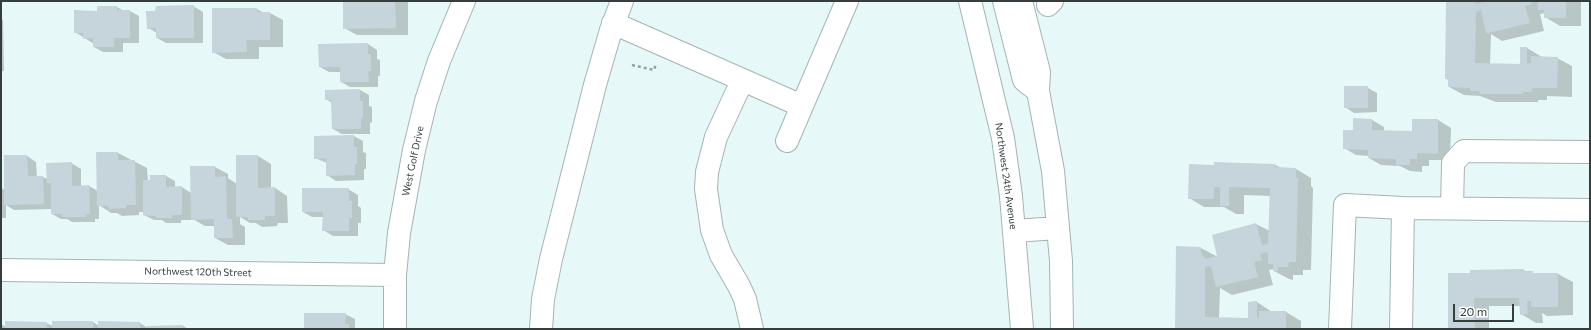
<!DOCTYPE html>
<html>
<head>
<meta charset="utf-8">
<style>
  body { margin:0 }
  #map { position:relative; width:1591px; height:330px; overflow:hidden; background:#e7f8f8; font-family:Commissioner,sans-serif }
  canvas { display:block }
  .frame { position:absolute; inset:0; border:2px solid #363d3d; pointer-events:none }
  .scale { position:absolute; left:1453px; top:304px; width:61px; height:18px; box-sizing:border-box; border:2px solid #363d3d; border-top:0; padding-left:5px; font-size:12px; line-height:14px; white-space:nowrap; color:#363d3d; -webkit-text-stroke:3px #fff; paint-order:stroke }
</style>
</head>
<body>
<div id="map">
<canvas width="1591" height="330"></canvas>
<div class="frame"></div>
<div class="scale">20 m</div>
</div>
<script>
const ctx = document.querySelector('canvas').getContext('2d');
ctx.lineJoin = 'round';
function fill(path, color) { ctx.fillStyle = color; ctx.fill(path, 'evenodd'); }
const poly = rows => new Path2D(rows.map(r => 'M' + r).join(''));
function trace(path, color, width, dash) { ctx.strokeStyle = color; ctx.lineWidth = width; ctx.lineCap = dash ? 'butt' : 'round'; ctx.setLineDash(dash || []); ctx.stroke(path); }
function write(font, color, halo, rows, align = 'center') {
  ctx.font = font + ' Commissioner,sans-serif'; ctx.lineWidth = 3; ctx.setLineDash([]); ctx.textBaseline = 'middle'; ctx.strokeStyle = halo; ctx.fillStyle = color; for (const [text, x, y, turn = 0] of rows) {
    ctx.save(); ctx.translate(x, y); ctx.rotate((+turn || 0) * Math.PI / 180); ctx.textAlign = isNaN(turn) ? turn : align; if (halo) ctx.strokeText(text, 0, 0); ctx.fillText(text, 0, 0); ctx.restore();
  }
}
fill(poly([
  [344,1,408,1,408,35,357,35,344,28],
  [1447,1,1486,1,1486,3,1491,1,1581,1,1581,26,1560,26,1545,17,1545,13,1540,14,1544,31,1502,41,1491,34,1490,64,1521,65,1521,48,1527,48,1542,57,1557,58,1572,66,1572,97,1547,96,1547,100,1538,100,1538,102,1496,102,1480,96,1464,95,1449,87,1449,80,1446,79],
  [193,6,203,12,203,43,166,43,157,38,157,33,148,28],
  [117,7,124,11,130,11,139,16,139,43,123,43,123,52,103,52,94,47,94,44,75,32,98,12],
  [257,9,264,13,270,13,283,20,283,47,259,47,259,59,226,59,213,52],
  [1,19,3,20,4,71,1,71],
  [368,44,377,50,377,59,380,60,380,76,378,76,378,87,350,87,341,82,341,72,329,72,320,67],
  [1368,88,1377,93,1377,112,1354,113,1345,107],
  [360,90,369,95,369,106,372,107,372,123,370,122,370,134,342,134,333,129,332,103,326,99],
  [1372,120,1384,127,1384,131,1413,132,1438,120,1451,128,1450,160,1429,160,1429,166,1422,166,1422,172,1410,171,1400,166,1381,165,1369,158,1369,156,1356,155,1344,148,1354,131],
  [354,136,363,141,363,152,366,153,366,169,364,169,364,180,336,181,327,175,327,163,315,158],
  [97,153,118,153,147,168,148,181,166,176,175,181,175,187,182,187,191,193,191,167,215,167,228,174,228,178,237,184,258,156,271,164,271,188,275,188,287,196,288,223,278,223,277,226,262,227,256,223,250,223,240,217,240,224,245,227,245,245,228,245,215,238,215,226,205,226,191,218,191,220,181,220,181,223,166,223,162,220,154,220,144,215,144,212,139,212,139,215,122,216,117,213,111,213,99,205,99,219,95,219,95,222,72,222,67,219,61,219,52,214,52,209,14,210,6,205,6,218,1,218,1,188,5,190,5,156,27,156,36,162,37,177,43,177,48,179,71,163,81,169,81,186,89,186,98,191],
  [1215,163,1275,165,1282,168,1296,169,1311,178,1311,186,1313,188,1311,270,1303,270,1303,275,1293,275,1293,280,1289,279,1274,271,1274,269,1269,270,1273,285,1232,295,1220,288,1219,318,1249,319,1249,303,1257,302,1272,312,1286,312,1301,321,1301,329,1176,329,1201,248,1218,257,1213,236,1256,224,1270,231,1271,196,1244,195,1244,214,1236,214,1224,207,1204,207,1189,198,1215,166],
  [348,189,358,195,358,206,361,208,361,223,358,223,358,236,333,236,323,230,324,217,312,217,303,212],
  [1523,270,1536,274,1558,274,1573,282,1573,315,1547,316,1542,313,1543,323,1536,323,1521,314,1520,306,1489,306,1489,329,1449,329,1471,274],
  [345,314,355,319,355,329,305,329],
  [53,322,93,322,99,326,140,323,148,328,183,326,188,329,1,329,1,324,6,327,46,323,53,326]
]), '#0003');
fill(poly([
  [343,1,395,1,396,28,343,29],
  [1446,1,1476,1,1475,4,1489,1,1531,1,1532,4,1525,6,1530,23,1488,33,1486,33,1481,10,1476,12,1475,63,1520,64,1520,47,1527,47,1527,63,1531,63,1531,56,1558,57,1557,88,1532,88,1532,92,1523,92,1523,94,1480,94,1479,91,1470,91,1470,88,1448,87,1448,79,1445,79],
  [1538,1,1566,1,1566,18,1544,18,1544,10,1538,10],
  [194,5,194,38,156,38,156,28,147,29,146,11,155,11,156,6],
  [97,6,117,6,117,10,130,10,130,38,114,38,114,47,93,47,93,38,83,39,83,33,74,33,74,10,97,11],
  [212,8,257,8,257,12,270,12,270,40,246,40,247,52,212,53],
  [368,43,368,54,371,54,371,71,368,71,369,82,340,82,340,67,319,67,318,44],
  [1344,86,1368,86,1368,108,1344,108],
  [360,89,360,101,363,101,363,118,361,118,361,129,332,129,331,100,325,100,325,90],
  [1353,118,1372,119,1372,130,1412,131,1412,119,1438,119,1438,154,1417,153,1417,159,1410,159,1410,165,1396,165,1396,159,1368,158,1368,150,1344,149,1343,149,1343,130,1353,130],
  [354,135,354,147,357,147,357,164,355,164,355,175,326,176,326,158,314,159,314,136],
  [96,152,118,152,118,160,135,160,136,205,126,205,126,208,109,209,108,206,97,206],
  [4,155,27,155,28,176,43,176,44,204,4,205],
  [236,155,258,155,258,188,275,187,275,216,265,216,265,220,248,220,248,217,236,217],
  [72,162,72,186,89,185,90,214,86,214,86,217,62,217,62,214,51,214,51,183,47,183,46,163],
  [1214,162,1275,164,1275,167,1296,168,1296,178,1298,178,1296,262,1289,262,1288,267,1278,267,1278,271,1273,271,1273,264,1268,264,1268,252,1260,254,1262,260,1254,262,1258,277,1216,287,1211,266,1205,267,1205,317,1248,318,1248,302,1257,301,1257,318,1259,318,1259,311,1286,311,1286,329,1175,329,1176,246,1201,247,1201,253,1206,259,1217,256,1212,235,1256,223,1262,245,1268,244,1270,188,1229,187,1229,206,1220,206,1220,187,1214,187,1214,199,1188,199,1189,164,1214,165],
  [190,166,215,166,215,177,226,176,227,219,232,219,233,238,214,238,214,219,191,220],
  [150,175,166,175,166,187,182,186,182,215,172,215,172,218,156,218,156,216,143,215,143,180,150,180],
  [302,188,349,188,349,201,352,201,352,218,349,218,349,231,322,231,323,212,302,212],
  [1524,269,1524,271,1533,271,1533,273,1558,273,1558,307,1531,307,1531,301,1527,301,1528,314,1520,315,1519,298,1474,298,1475,329,1448,329,1448,273,1470,273,1470,270],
  [304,313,346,313,345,324,349,324,349,329,304,329],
  [5,321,47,322,47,329,5,329],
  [52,321,93,321,93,329,52,329],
  [98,321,140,322,140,329,98,329],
  [183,325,183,329,147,329,147,326]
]), '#c6d4db');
const minor = poly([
  [970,1,1003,138,1011,196,1022,329],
  [1004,1,1024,80,1038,91],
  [1021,1,1039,72,1038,91,1053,171,1061,261,1062,329],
  [1048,5,1052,1],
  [613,23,802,106],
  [742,81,716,137,707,172,706,189,712,230,721,255,739,286,745,299,752,329],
  [787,141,847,1],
  [1452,208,1453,163,1464,151,1590,152],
  [1014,231,1058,228],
  [1,270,395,275],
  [395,329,395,275,399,233,414,150,426,101,439,61,464,1],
  [541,329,543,299,551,259,595,85,611,30,622,1],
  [1340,329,1345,205,1403,208,1590,210],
  [1401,329,1403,208]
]);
trace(minor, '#a4b4b4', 24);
trace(poly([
  [632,65,654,70,656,64]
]), '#96a2a2', 2.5, [3, 3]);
trace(minor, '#fff', 22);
write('10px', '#363d3d', '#fff', [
  ["West Golf Drive",413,161,-78],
  ["Northwest 24th Avenue",1006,176,82],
  ["Northwest 120th Street",198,272,1]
]);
</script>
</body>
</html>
